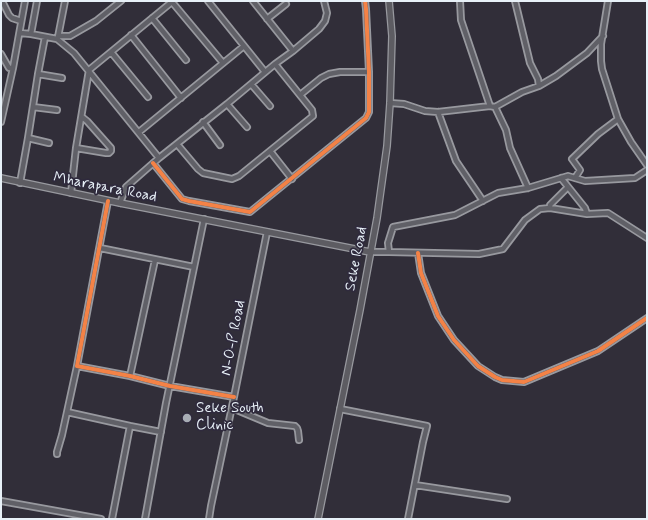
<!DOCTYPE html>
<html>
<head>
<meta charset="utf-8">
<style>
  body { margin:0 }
  #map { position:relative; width:648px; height:520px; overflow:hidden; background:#312e39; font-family:Mynerve,sans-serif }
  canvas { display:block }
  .frame { position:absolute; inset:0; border:2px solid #e8f1f8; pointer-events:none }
</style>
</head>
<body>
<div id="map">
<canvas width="648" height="520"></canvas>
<div class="frame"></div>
</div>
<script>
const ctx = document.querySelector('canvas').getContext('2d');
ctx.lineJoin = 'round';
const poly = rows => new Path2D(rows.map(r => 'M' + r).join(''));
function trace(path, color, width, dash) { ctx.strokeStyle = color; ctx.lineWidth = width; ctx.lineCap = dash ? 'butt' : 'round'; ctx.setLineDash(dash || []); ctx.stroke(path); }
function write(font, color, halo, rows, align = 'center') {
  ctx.font = font + ' Mynerve,sans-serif'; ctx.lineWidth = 3.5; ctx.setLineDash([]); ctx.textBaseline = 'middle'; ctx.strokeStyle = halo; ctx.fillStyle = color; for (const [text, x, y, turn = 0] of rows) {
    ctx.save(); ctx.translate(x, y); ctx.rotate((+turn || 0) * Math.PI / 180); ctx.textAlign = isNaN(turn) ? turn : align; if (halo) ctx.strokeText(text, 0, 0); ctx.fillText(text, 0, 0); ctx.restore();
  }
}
const minor = poly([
  [2,1,9,15,12,18,21,21],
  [208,1,265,72],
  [253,1,293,51],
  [460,1,461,20,490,106],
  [515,1,530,63,538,79,539,86],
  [608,1,601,44,601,61,602,69,618,119,631,142,647,165],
  [172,2,223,63],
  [152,18,186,60],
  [267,19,286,4],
  [20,33,31,34,57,39,74,53,159,158],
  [31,34,37,1],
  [131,35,181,98],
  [58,36,70,36,96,21,121,1],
  [58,37,65,1],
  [111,52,148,97],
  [1,54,9,68,13,68],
  [38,74,62,78],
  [251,84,270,106],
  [300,95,321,78,329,74,340,72,369,72],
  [390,103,404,104,425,111,438,112,490,106,495,107,522,92,539,86,556,76,587,53,603,36],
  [227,104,247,127],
  [33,107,57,110],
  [495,107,506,130,510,148,528,188],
  [438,112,456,161,483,201],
  [1,122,13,68,25,1],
  [203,122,220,145],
  [139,132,244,46],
  [28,138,49,143],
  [177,144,198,169,203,173,232,179,239,176,313,116,312,110,275,64],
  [76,148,106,153,109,153,111,151,111,148,87,121,82,117],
  [270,151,292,179],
  [153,163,182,199,189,201,250,212,366,118,369,112,369,72,366,9,365,1],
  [561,178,585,208,587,214],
  [575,178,580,170,572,159,598,134,618,119],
  [20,183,28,138,38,74,45,37],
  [71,193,76,148,89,70,173,1],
  [108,201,77,366,130,376,170,386,234,397],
  [120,203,126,187,159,158,227,104,275,64,293,51,319,29,325,21,327,13,324,1],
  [550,208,550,205,568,187],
  [100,248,194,267],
  [370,252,389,252,479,254,503,249,525,220,540,209,550,208,587,214,608,213,647,238],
  [389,252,388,243,393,227,455,215,498,193,528,188,568,176,585,181,635,178,647,170],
  [418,253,421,273,438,316,454,340,478,366,495,377,502,380,524,382,598,351,647,318],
  [130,376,155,260],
  [232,408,268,423,295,426,297,428,298,431,299,440],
  [340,409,427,426,423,442,408,519],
  [67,412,130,426,112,519],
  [130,426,161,432],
  [57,454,57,452,62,435,77,366],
  [415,485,507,499],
  [1,501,101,519],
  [145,519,166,403,204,219],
  [209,519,211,506,234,397,267,232]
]);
const major = poly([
  [1,178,120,203,370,252],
  [318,519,360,310,377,218,381,189,387,146,390,103,392,36,389,1]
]);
trace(minor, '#98999f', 8);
trace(major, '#98999f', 8);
trace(minor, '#606067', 4.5);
trace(major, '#5d5c62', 5.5);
trace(poly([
  [153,163,182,199,189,201,250,212,366,118,369,112,369,72,366,9,365,1],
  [108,201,77,366,130,376,170,386,234,397],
  [418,253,421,273,438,316,454,340,478,366,495,377,502,380,524,382,598,351,647,318]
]), '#f48246', 4);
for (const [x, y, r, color] of [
  [187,418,5,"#a8adb5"]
]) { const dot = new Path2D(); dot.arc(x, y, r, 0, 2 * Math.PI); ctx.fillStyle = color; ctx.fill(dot); trace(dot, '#2f2a3d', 1.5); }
write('15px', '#e8f1f8', '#2f2a3d', [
  ["Mharapara Road",105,188,11],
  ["Seke Road",357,259,-79],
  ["N-O-P Road",234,338,-79]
]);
write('15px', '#e8f1f8', '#2f2a3d', [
  ["Seke South",196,409],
  ["Clinic",196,426]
], 'left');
</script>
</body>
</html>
